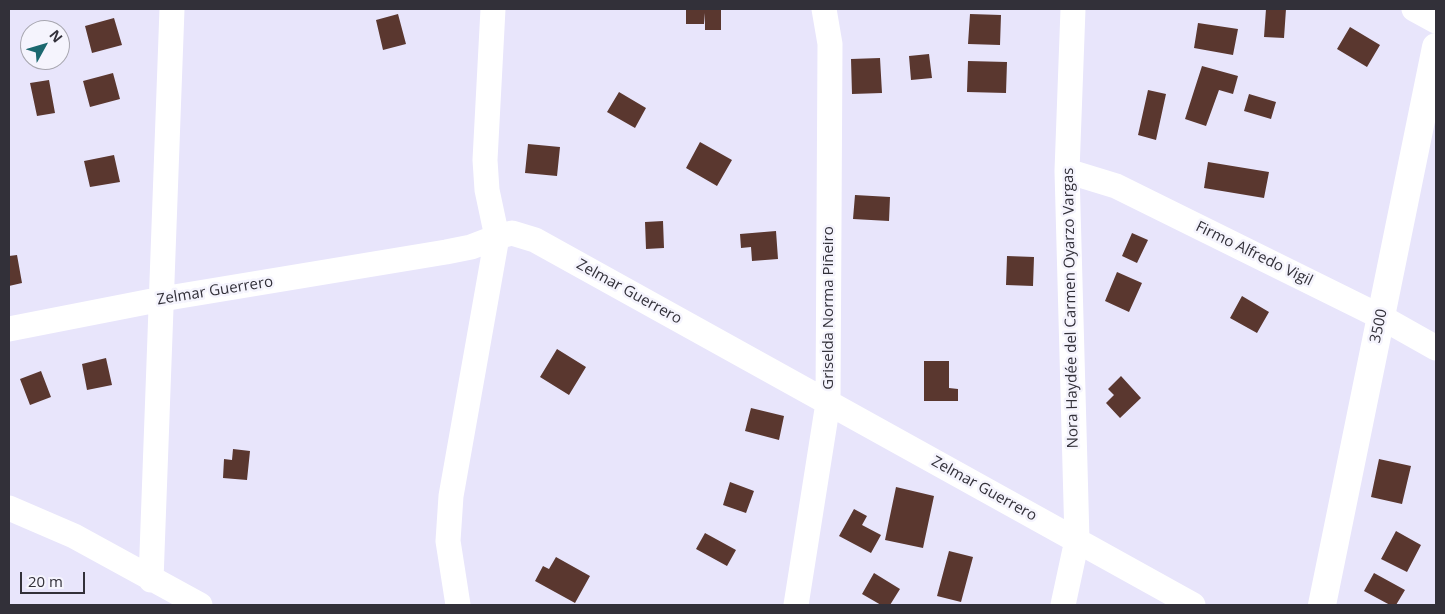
<!DOCTYPE html>
<html>
<head>
<meta charset="utf-8">
<style>
  body { margin:0 }
  #map { position:relative; width:1445px; height:614px; overflow:hidden; background:#e8e5fb; font-family:"Open Sans",sans-serif }
  canvas { display:block }
  .frame { position:absolute; inset:0; border:10px solid #323039; pointer-events:none }
  .north { position:absolute; left:20px; top:20px; width:50px; height:50px; box-sizing:border-box; background:#f5f4fd; border:1px solid #a7a6af; border-radius:50%; rotate:51deg; font-size:14px; font-weight:700; line-height:20px; text-align:center; color:#323039 }
  .north::after { content:''; display:block; margin:auto; width:18px; height:22px; background:#1b686f; clip-path:polygon(50% 0,100% 100%,50% 72%,0 100%) }
  .scale { position:absolute; left:20px; top:572px; width:65px; height:22px; box-sizing:border-box; border:2px solid #323039; border-top:0; padding-left:6px; font-size:15px; line-height:18px; white-space:nowrap; color:#323039; -webkit-text-stroke:4px #f5f4fd; paint-order:stroke }
</style>
</head>
<body>
<div id="map">
<canvas width="1445" height="614"></canvas>
<div class="frame"></div>
<div class="north">N</div>
<div class="scale">20 m</div>
</div>
<script>
const ctx = document.querySelector('canvas').getContext('2d');
ctx.lineJoin = 'round';
function fill(path, color) { ctx.fillStyle = color; ctx.fill(path, 'evenodd'); }
const poly = rows => new Path2D(rows.map(r => 'M' + r).join(''));
function trace(path, color, width, dash) { ctx.strokeStyle = color; ctx.lineWidth = width; ctx.lineCap = dash ? 'butt' : 'round'; ctx.setLineDash(dash || []); ctx.stroke(path); }
function write(font, color, halo, rows, align = 'center') {
  ctx.font = font + ' "Open Sans",sans-serif'; ctx.lineWidth = 5; ctx.setLineDash([]); ctx.textBaseline = 'middle'; ctx.strokeStyle = halo; ctx.fillStyle = color; for (const [text, x, y, turn = 0] of rows) {
    ctx.save(); ctx.translate(x, y); ctx.rotate((+turn || 0) * Math.PI / 180); ctx.textAlign = isNaN(turn) ? turn : align; if (halo) ctx.strokeText(text, 0, 0); ctx.fillText(text, 0, 0); ctx.restore();
  }
}
fill(poly([
  [686,9,721,9,721,30,705,30,705,13,704,24,686,24],
  [1266,9,1286,9,1284,38,1264,37],
  [398,14,406,44,383,50,376,20],
  [970,14,1001,15,1000,45,968,44],
  [114,18,122,45,92,53,85,26],
  [1198,23,1238,29,1233,55,1194,48],
  [1350,27,1380,45,1367,67,1337,49],
  [929,54,932,78,911,80,909,56],
  [880,58,882,93,852,94,851,59],
  [968,61,1007,62,1006,93,967,92],
  [1202,66,1238,76,1233,94,1219,90,1206,126,1185,119],
  [113,73,120,99,90,107,83,81],
  [49,80,55,113,37,116,30,83],
  [1148,90,1166,94,1156,140,1138,135],
  [619,92,646,108,635,128,607,112],
  [1249,94,1276,102,1271,119,1244,111],
  [700,142,732,160,717,186,686,168],
  [528,144,560,147,557,176,525,173],
  [114,155,120,182,90,187,84,161],
  [1208,162,1269,172,1264,198,1204,188],
  [855,195,890,197,889,221,853,219],
  [663,221,664,248,646,249,645,222],
  [776,231,778,259,752,261,751,247,741,248,740,234],
  [1132,233,1148,240,1137,263,1122,256],
  [17,255,22,283,9,286,9,256],
  [1007,256,1034,257,1033,286,1006,285],
  [1117,272,1142,283,1129,312,1105,301],
  [1242,296,1269,312,1257,333,1230,318],
  [557,349,586,367,569,395,540,377],
  [106,358,112,385,87,390,82,364],
  [924,361,949,361,949,388,958,389,958,401,924,401],
  [41,371,51,397,30,405,20,379],
  [1121,376,1141,398,1120,418,1106,403,1114,395,1108,389],
  [751,408,784,416,779,440,745,431],
  [233,449,250,451,247,480,223,478,224,459,232,460],
  [1379,459,1411,466,1402,504,1371,497],
  [730,482,754,491,746,513,723,505],
  [896,487,934,496,923,548,885,540],
  [854,509,867,516,862,525,881,535,871,553,839,536],
  [1396,531,1421,545,1407,572,1381,559],
  [705,533,736,550,727,566,696,549],
  [949,551,973,557,961,602,937,596],
  [556,557,590,576,575,603,535,581,543,566,549,569],
  [874,573,900,589,890,605,881,605,862,594],
  [1374,573,1405,590,1396,605,1390,605,1364,591]
]), '#5a372f');
trace(poly([
  [1414,9,1436,21],
  [1067,171,1116,186,1381,317,1436,348],
  [9,329,162,299,446,252,471,247,497,237,512,233,535,240,1193,605],
  [9,508,74,536,200,605],
  [151,580,172,9],
  [458,605,448,541,451,496,497,237,487,190,485,160,493,9],
  [796,605,828,403,830,44,824,9],
  [1063,605,1077,540,1067,171,1073,9]
]), '#fff', 25);
trace(poly([
  [1322,605,1436,47]
]), '#fff', 28);
write('15px', '#323039', '#f5f4fd', [
  ["Firmo Alfredo Vigil",1254,254,26],
  ["Zelmar Guerrero",215,291,-9],
  ["Zelmar Guerrero",629,292,29],
  ["Griselda Norma Piñeiro",829,308,-90],
  ["Nora Haydée del Carmen Oyarzo Vargas",1071,308,-91],
  ["3500",1379,326,-78],
  ["Zelmar Guerrero",984,489,29]
]);
</script>
</body>
</html>
